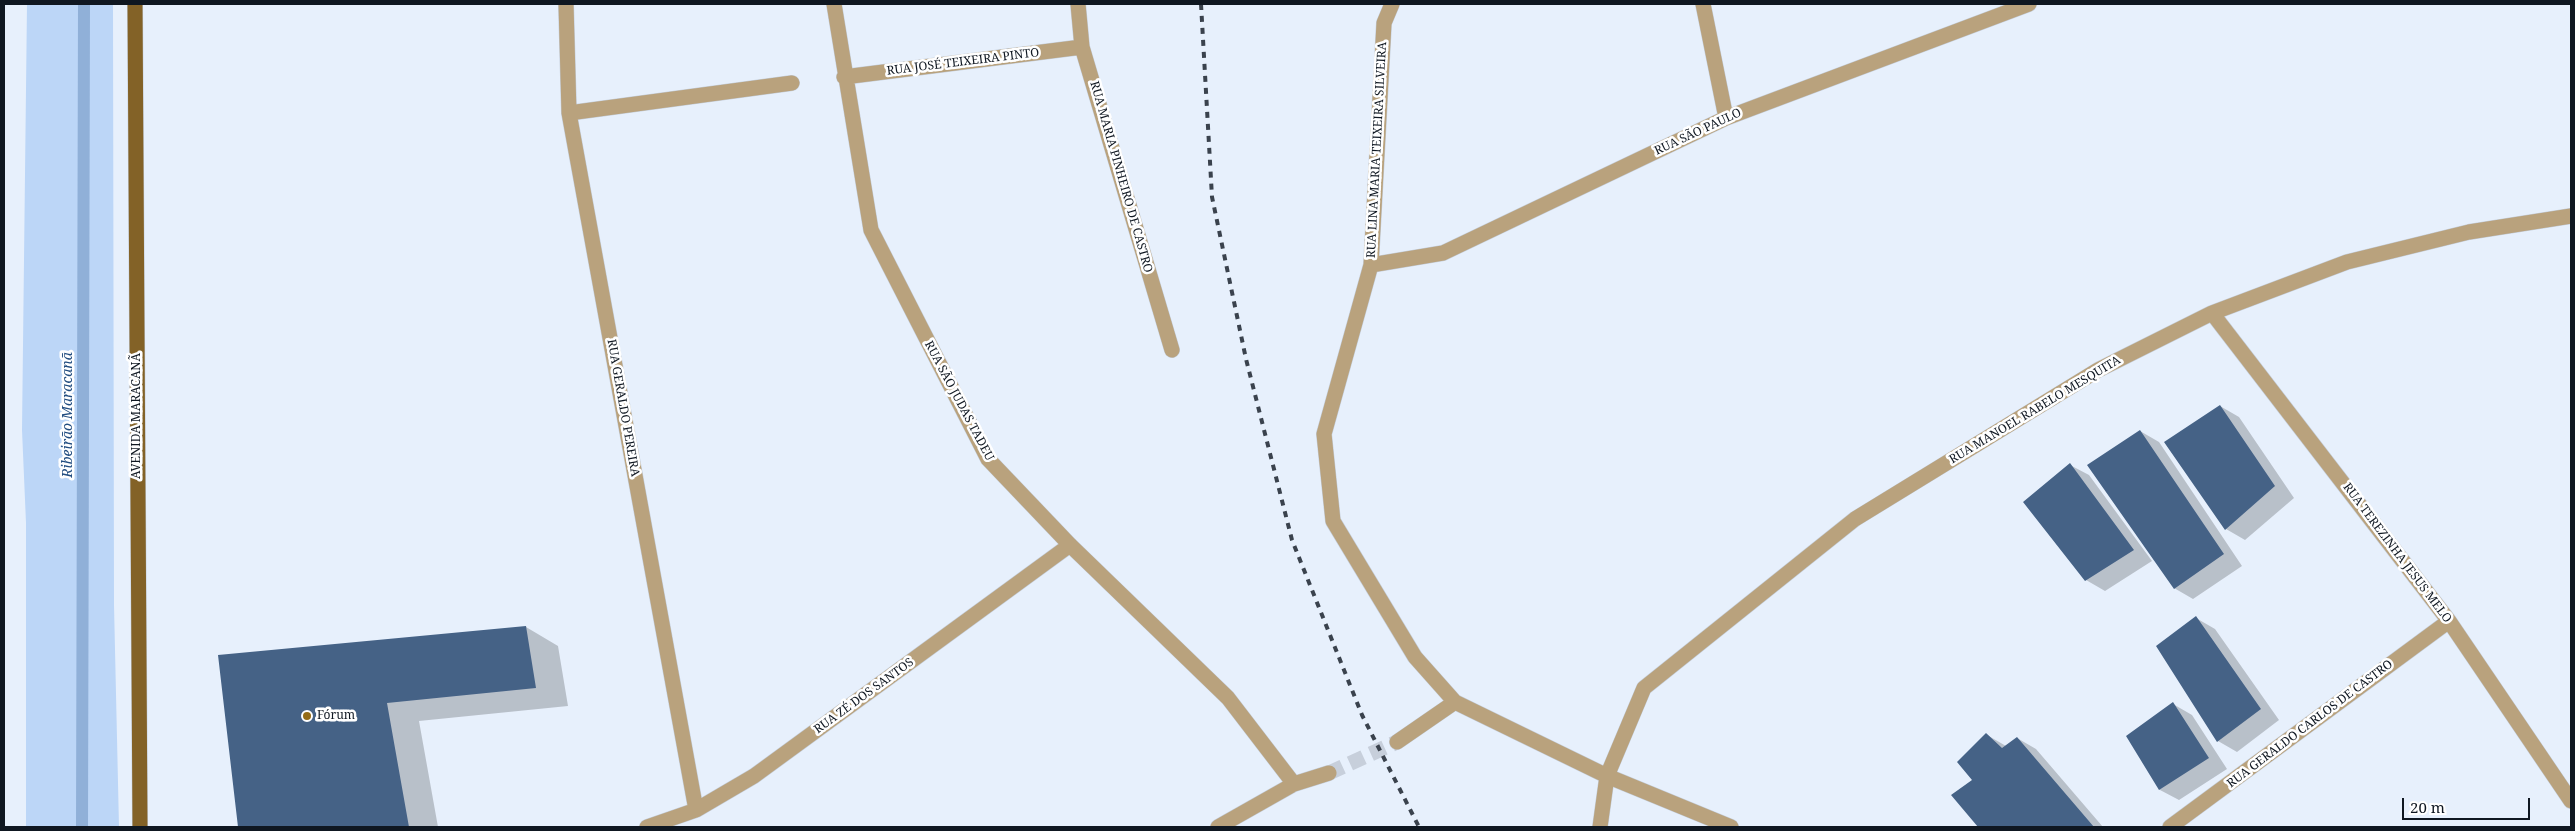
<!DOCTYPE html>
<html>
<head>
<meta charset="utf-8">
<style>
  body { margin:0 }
  #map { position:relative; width:2575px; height:831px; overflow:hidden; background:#e7f0fc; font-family:"Noto Serif",serif }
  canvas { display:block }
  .frame { position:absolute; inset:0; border:5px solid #0f1721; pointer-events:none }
  .scale { position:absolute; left:2402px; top:798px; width:128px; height:22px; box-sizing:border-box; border:2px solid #0f1721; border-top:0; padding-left:6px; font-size:15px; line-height:18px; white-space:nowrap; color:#0f1721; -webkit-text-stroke:4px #fff; paint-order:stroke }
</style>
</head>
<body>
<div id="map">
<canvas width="2575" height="831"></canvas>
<div class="frame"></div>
<div class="scale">20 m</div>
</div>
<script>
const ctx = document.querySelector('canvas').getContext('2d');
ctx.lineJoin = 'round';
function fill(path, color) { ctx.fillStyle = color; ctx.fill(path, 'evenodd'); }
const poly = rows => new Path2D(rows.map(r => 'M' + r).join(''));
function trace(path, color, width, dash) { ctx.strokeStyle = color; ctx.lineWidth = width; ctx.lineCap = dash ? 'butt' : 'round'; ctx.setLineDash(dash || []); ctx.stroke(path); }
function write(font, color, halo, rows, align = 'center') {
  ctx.font = font + ' "Noto Serif",serif'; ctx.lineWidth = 5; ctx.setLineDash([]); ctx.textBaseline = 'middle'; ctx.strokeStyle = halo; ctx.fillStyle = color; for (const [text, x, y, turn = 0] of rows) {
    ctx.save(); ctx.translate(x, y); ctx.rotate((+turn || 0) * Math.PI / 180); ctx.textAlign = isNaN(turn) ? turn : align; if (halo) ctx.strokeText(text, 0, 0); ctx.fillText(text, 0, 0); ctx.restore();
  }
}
fill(poly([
  [27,4,113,4,114,605,119,827,26,827,26,523,22,430]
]), '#bcd6f7');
fill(poly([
  [2220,406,2239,417,2294,498,2245,540,2226,529,2165,443],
  [2140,431,2159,442,2242,566,2193,599,2174,588],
  [2070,465,2089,475,2152,561,2105,591,2086,580],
  [2196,618,2215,629,2279,720,2237,752,2218,741,2158,646],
  [526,627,558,646,568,706,419,721,438,827,240,827,219,656],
  [2173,704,2192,715,2227,769,2179,800,2160,790,2128,736],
  [1987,735,2006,746,2017,738,2036,749,2103,827,1979,827,1953,795,1974,780]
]), '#0003');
trace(poly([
  [82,827,84,4]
]), '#90b0d8', 12);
fill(poly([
  [2220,405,2275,486,2225,530,2164,442],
  [2140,430,2224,554,2174,589,2087,465],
  [2070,463,2134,550,2085,581,2023,502],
  [2196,616,2261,709,2217,742,2156,646],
  [526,626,536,688,387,703,409,827,238,827,218,655],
  [2173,702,2209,758,2159,790,2126,736],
  [1986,733,2002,748,2017,737,2094,827,1978,827,1951,795,1972,780,1957,762]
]), '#456286');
trace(poly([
  [1329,773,1397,742]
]), '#c7cfdb', 15, [15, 8]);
const minor = poly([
  [566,4,569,113,696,810],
  [834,4,871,230,988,459,1070,545,1228,698,1294,784],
  [1078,4,1082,47,1172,350],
  [1392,4,1384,23,1371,265,1324,434,1333,521,1415,657,1455,702,1607,776,1731,827],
  [1703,4,1726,118],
  [844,77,1082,47],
  [569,113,792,83],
  [1371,265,1443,253,1726,118,2029,4],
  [2212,313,2449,621,2571,801],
  [1397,742,1455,702],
  [647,827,696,810,754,776,1070,545],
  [1218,827,1294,784,1329,773],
  [1600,827,1607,776,1644,688,1855,519,2098,370,2212,313,2347,262,2469,232,2571,216],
  [2170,827,2449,621]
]);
const primary = poly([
  [135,4,140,827]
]);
trace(minor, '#c4cdd9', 16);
trace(primary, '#c4cdd9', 16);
trace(minor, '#b9a27d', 15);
trace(primary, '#836227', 15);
trace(poly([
  [1201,4,1212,197,1246,359,1292,540,1362,715,1419,827]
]), '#3a424d', 4, [6, 6]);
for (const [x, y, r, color] of [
  [307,716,5,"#946b15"]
]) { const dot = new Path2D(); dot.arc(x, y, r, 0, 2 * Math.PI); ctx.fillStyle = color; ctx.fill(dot); trace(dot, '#fff', 2); }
write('12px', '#0f1721', '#fff', [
  ["RUA JOSÉ TEIXEIRA PINTO",963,62,-7],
  ["RUA SÃO PAULO",1698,132,-25],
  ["RUA LINA MARIA TEIXEIRA SILVEIRA",1377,150,-87],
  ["RUA MARIA PINHEIRO DE CASTRO",1121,177,74],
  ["RUA SÃO JUDAS TADEU",959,401,62],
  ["RUA GERALDO PEREIRA",623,408,80],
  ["RUA MANOEL RABELO MESQUITA",2035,410,-31],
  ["AVENIDA MARACANÃ",137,416,-90],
  ["RUA TEREZINHA JESUS MELO",2397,553,53],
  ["RUA ZÉ DOS SANTOS",864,696,-36],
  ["RUA GERALDO CARLOS DE CASTRO",2310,724,-37]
]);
write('12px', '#0f1721', '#fff', [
  ["Fórum",317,716]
], 'left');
write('italic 14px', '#224d80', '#fff', [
  ["Ribeirão Maracanã",68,415,-90]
]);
</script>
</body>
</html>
